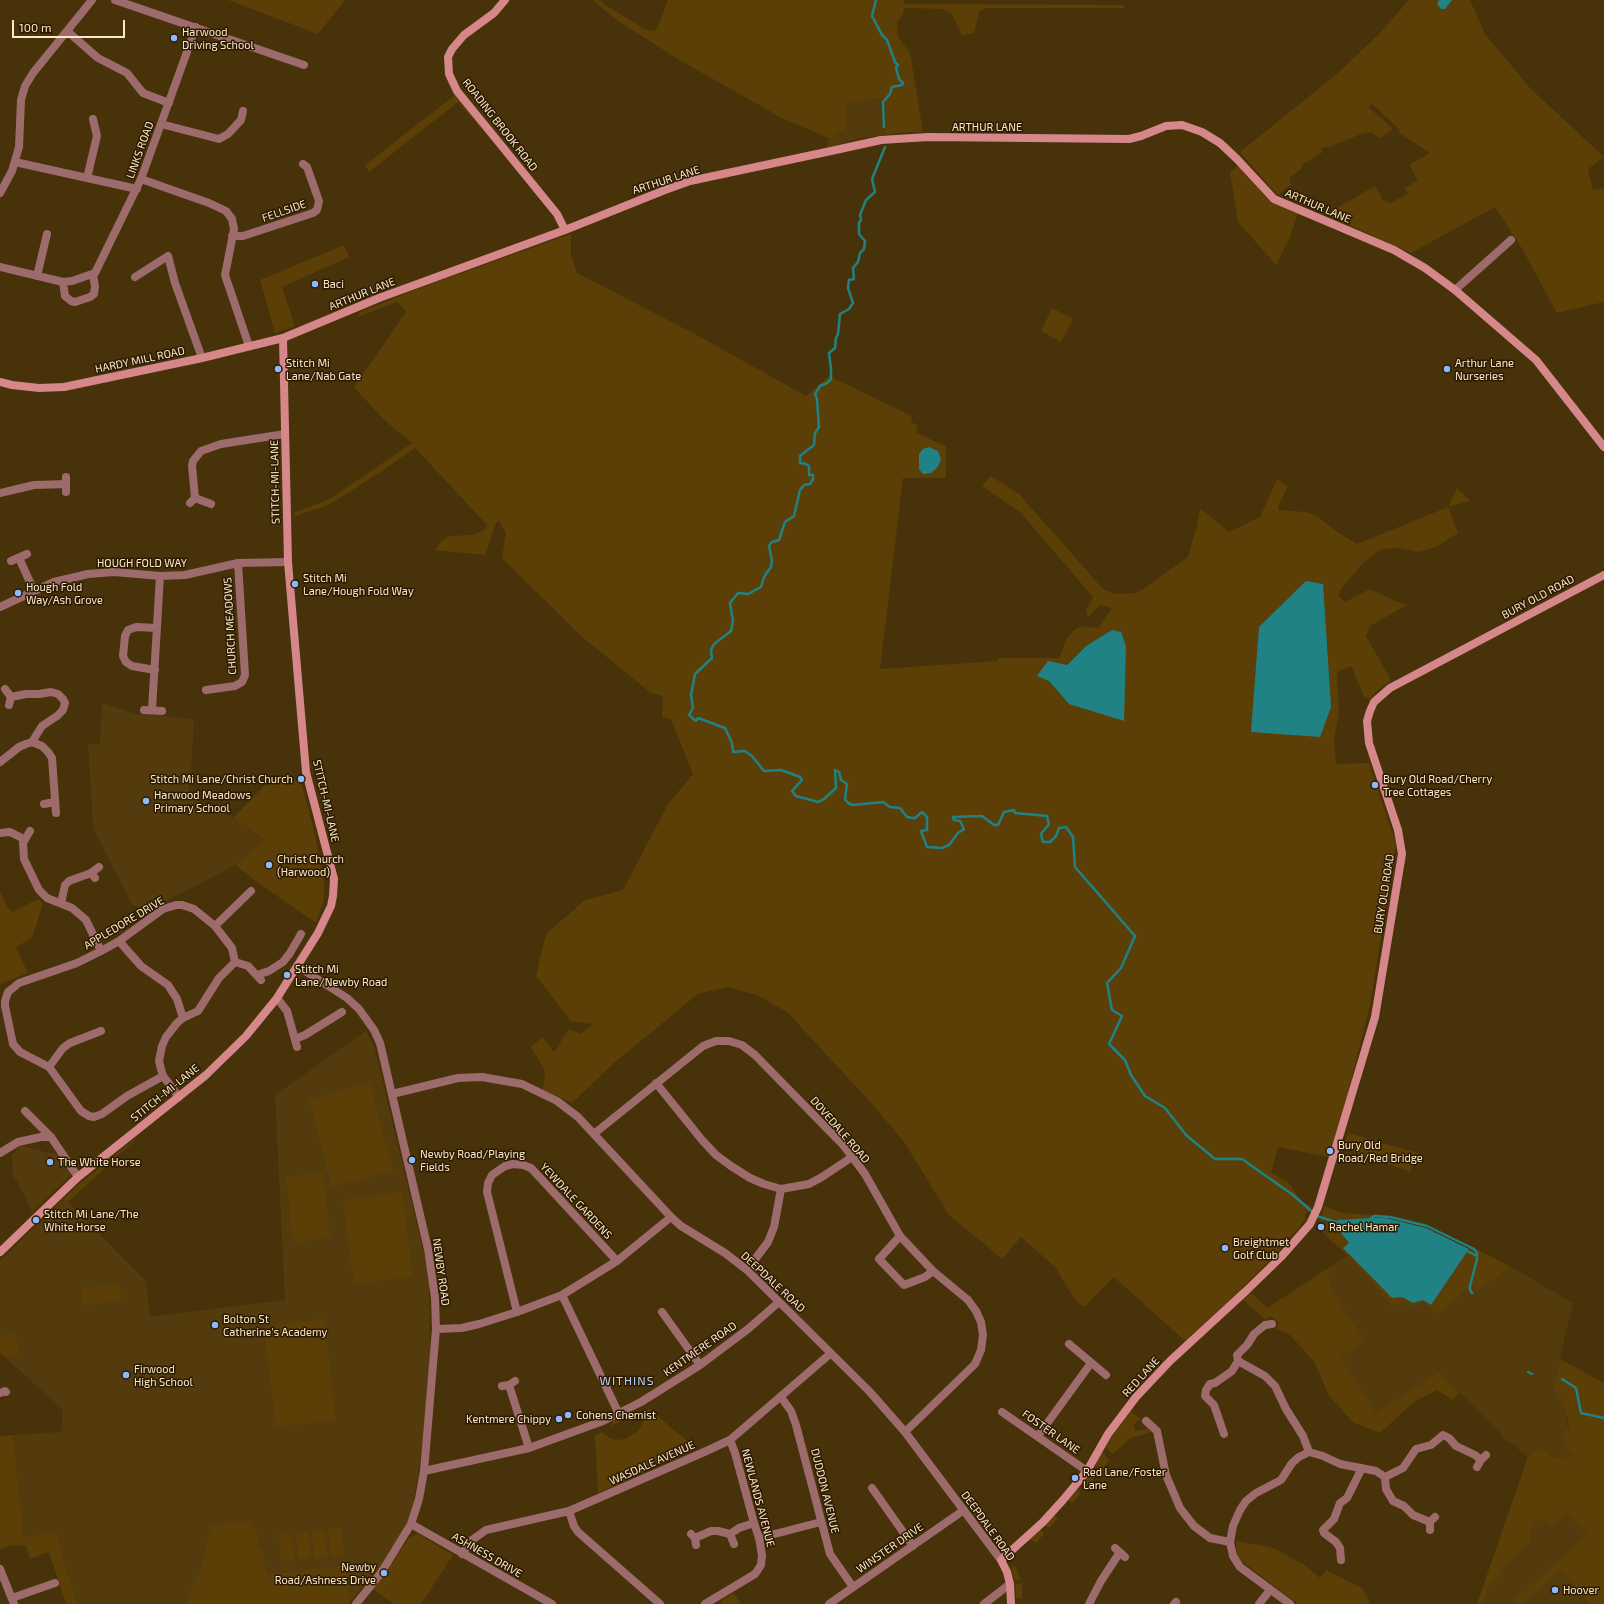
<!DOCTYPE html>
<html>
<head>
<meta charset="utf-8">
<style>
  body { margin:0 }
  #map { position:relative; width:1604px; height:1604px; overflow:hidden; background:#483209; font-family:"Exo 2",sans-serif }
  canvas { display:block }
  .scale { position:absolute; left:12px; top:20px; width:113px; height:18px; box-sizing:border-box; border:2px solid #fce9cd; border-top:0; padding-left:5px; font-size:12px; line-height:14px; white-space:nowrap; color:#fce9cd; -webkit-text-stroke:3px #2b1a00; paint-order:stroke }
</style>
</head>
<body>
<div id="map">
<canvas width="1604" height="1604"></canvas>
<div class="scale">100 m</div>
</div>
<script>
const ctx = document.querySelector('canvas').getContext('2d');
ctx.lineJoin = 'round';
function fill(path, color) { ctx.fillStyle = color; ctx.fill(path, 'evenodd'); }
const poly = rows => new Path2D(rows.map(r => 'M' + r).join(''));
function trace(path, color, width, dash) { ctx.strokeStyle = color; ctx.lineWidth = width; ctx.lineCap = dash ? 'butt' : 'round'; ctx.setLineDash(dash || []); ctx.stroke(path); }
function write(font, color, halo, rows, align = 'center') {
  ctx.font = font + ' "Exo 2",sans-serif'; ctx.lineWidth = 3; ctx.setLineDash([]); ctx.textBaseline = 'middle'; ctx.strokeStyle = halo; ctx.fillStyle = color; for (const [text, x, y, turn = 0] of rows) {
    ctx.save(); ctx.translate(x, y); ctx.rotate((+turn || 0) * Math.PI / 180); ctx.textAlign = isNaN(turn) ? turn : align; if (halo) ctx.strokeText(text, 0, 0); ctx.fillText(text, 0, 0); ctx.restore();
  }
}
fill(poly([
  [879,98,886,107,886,135,861,138,826,148,830,139,847,128,846,101],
  [102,703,140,715,141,714,194,719,191,773,187,795,233,818,265,840,236,865,150,909,132,905,93,828,88,743,100,745],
  [366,1031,374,1046,429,1275,430,1357,421,1455,412,1511,402,1533,380,1569,348,1604,78,1604,65,1566,57,1532,24,1537,13,1435,61,1432,63,1410,6,1358,21,1353,13,1333,0,1337,0,1261,64,1198,146,1281,150,1317,285,1300,275,1095],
  [20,1145,34,1149,36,1148,44,1152,58,1154,73,1173,32,1212,17,1181,13,1176,12,1156],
  [1322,1216,1331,1224,1326,1236,1316,1226],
  [1347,1256,1393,1305,1403,1303,1409,1307,1423,1301,1437,1315,1467,1289,1473,1286,1477,1291,1511,1267,1573,1303,1553,1387,1565,1407,1572,1455,1566,1459,1551,1456,1539,1447,1528,1457,1604,1487,1604,1604,1482,1604,1491,1584,1485,1580,1528,1457,1519,1450,1516,1445,1504,1440,1501,1434,1439,1372,1376,1413,1339,1357,1365,1340,1333,1293,1329,1281,1330,1267]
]), '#543b0d');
fill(poly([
  [228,0,345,0,318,34],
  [593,0,600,0,607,6,646,30,651,31,655,30,659,25,668,0,904,0,904,4,1124,5,1125,8,986,8,979,12,974,33,962,35,951,13,943,9,904,8,903,14,897,23,898,37,910,53,923,132,908,132,886,135,886,107,879,98,846,102,847,128,830,139,782,118,681,61,615,19],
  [1409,0,1470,0,1485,34,1531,89,1604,157,1588,169,1593,190,1604,188,1604,302,1557,313,1523,250,1495,207,1411,253,1330,216,1335,209,1375,186,1383,200,1390,203,1408,194,1405,188,1418,180,1409,165,1430,153,1398,132,1400,130,1372,104,1368,107,1392,128,1392,130,1379,138,1372,132,1361,134,1327,148,1326,146,1321,149,1323,152,1302,165,1301,169,1289,178,1291,184,1279,195,1273,190,1240,152,1339,72,1380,33],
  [456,94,484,132,458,102,369,172,365,165],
  [1238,166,1269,200,1298,214,1290,237,1276,265,1238,222,1230,172],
  [571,234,571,255,577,273,693,333,806,396,829,376,912,416,911,422,918,425,916,433,946,446,946,478,903,478,880,669,998,661,997,658,1059,658,1067,638,1075,629,1084,626,1098,628,1112,608,1100,605,1088,617,1086,610,1093,597,1021,513,982,486,991,476,1019,494,1103,589,1116,594,1137,593,1188,557,1196,529,1200,508,1229,532,1260,517,1277,479,1288,486,1278,507,1279,510,1306,512,1318,517,1336,531,1357,544,1448,507,1457,488,1470,501,1448,507,1458,533,1436,547,1419,552,1398,548,1382,549,1364,562,1340,590,1339,597,1345,602,1370,589,1395,601,1407,605,1370,626,1366,636,1391,680,1376,692,1370,699,1364,696,1351,666,1337,672,1339,713,1334,738,1336,764,1369,763,1396,844,1370,1005,1339,1128,1328,1157,1278,1147,1271,1173,1288,1182,1301,1200,1312,1207,1310,1211,1306,1212,1305,1220,1279,1251,1237,1293,1185,1341,1114,1277,1084,1307,1075,1300,1055,1267,1021,1237,1002,1259,949,1215,904,1142,873,1105,787,1012,757,995,727,987,698,994,615,1062,572,1103,543,1090,545,1071,531,1047,542,1037,554,1052,569,1029,581,1034,592,1024,571,1021,536,976,546,934,585,900,623,890,668,804,693,774,671,719,662,717,663,696,651,693,582,637,502,558,506,533,499,521,496,523,485,555,434,550,444,539,449,536,471,535,477,534,488,526,415,448,382,471,332,503,323,507,292,517,295,512,330,499,412,443,383,419,354,387,406,312,397,302,358,317,360,312,420,288],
  [1112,630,1069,704,1049,681,1086,646],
  [344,245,349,257,282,287,295,326,275,333,260,280],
  [1052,308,1073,319,1061,342,1041,331],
  [301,781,316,839,324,881,324,900,316,923,257,882,236,865,265,840,233,818,266,784],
  [0,892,7,907,13,912,38,899,43,903,32,938,16,947,28,973,0,984],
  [370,1083,393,1171,332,1187,309,1099],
  [146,1130,68,1202,64,1198,78,1185],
  [1348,1133,1418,1153,1410,1172,1343,1148],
  [323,1172,330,1238,293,1242,286,1177],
  [402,1192,413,1276,354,1284,343,1200],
  [1324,1206,1342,1213,1373,1215,1371,1218,1339,1220,1349,1243,1343,1248,1392,1298,1402,1297,1413,1303,1423,1300,1431,1305,1471,1246,1511,1267,1477,1291,1473,1286,1467,1289,1437,1315,1423,1302,1409,1307,1403,1303,1393,1306,1341,1249,1326,1236,1331,1224,1322,1216],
  [1330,1267,1329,1281,1333,1293,1365,1340,1340,1357,1376,1413,1439,1372,1459,1393,1453,1400,1437,1390,1414,1402,1380,1433,1354,1423,1329,1396,1315,1363,1291,1336,1285,1332,1277,1329,1279,1323,1272,1316,1265,1319,1243,1300,1251,1293,1267,1308],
  [119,1284,121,1301,83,1306,81,1288],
  [324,1319,336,1420,276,1427,264,1327],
  [13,1332,21,1353,6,1358,0,1353,0,1337],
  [1560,1359,1604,1383,1604,1604,1590,1604,1561,1570,1522,1604,1517,1604,1513,1599,1517,1597,1588,1535,1567,1512,1550,1527,1543,1519,1536,1522,1529,1533,1531,1541,1503,1566,1497,1579,1491,1584,1482,1604,1477,1604,1528,1457,1539,1447,1551,1456,1566,1459,1572,1455,1565,1445,1563,1434,1569,1427,1565,1407,1553,1387],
  [649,1409,696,1448,598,1493,595,1435,602,1432,606,1436,615,1440,625,1439,638,1431,643,1423,643,1412],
  [1130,1411,1141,1419,1134,1424,1135,1431,1145,1429,1149,1429,1152,1432,1130,1438,1113,1454,1105,1446],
  [627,1413,632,1416,611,1426,613,1420],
  [13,1435,24,1537,57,1532,65,1566,78,1604,66,1604,49,1552,30,1559,26,1546,11,1545,0,1550,0,1436],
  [1101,1452,1103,1452,1109,1461,1101,1470,1095,1464],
  [1090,1471,1097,1475,1086,1487,1084,1484],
  [1077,1489,1081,1493,1072,1503,1068,1500],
  [1053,1515,1058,1518,1049,1528,1045,1524],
  [251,1520,252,1527,256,1527,258,1548,262,1548,266,1575,347,1565,349,1603,348,1604,186,1604,204,1560,210,1526],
  [341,1528,344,1555,331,1556,328,1529],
  [324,1530,327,1557,314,1558,312,1531],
  [1040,1530,1044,1534,1036,1543,1029,1540],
  [308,1532,311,1558,298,1559,296,1533],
  [291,1534,294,1560,281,1561,279,1535],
  [418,1534,453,1555,421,1604,394,1604,373,1589,383,1577,409,1538],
  [1236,1541,1271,1547,1303,1564,1320,1578,1326,1570,1362,1588,1371,1604,1298,1604,1243,1562,1237,1555],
  [1015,1566,1021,1580,1015,1580,1011,1568],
  [1022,1583,1022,1598,1016,1598,1015,1584],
  [734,1593,741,1604,722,1604,721,1601]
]), '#5c3f07');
fill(poly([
  [1439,0,1452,0,1445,9,1441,9,1437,4],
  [929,447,938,451,941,460,937,468,931,473,923,474,919,469,919,454,923,449],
  [1306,581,1323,584,1331,707,1320,737,1251,732,1259,627],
  [1112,630,1121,632,1126,646,1124,721,1069,704,1049,681,1037,676,1048,661,1067,665,1086,646],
  [1371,1218,1386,1218,1426,1228,1469,1249,1431,1305,1423,1300,1413,1303,1402,1297,1392,1298,1343,1248,1349,1243,1336,1226,1338,1220]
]), '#208284');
trace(poly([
  [876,0,872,16,882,35,887,40,895,62,898,65,896,68,899,79,903,83,902,85,892,87,890,94,883,102,884,127],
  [885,147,872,179,875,192,866,200,860,215,861,220,859,223,859,234,865,241,864,249,860,253,858,262,853,268,854,279,849,280,848,288,853,303,849,309,840,314,838,334,836,338,835,348,829,353,831,369,831,379,827,383,820,386,815,394,817,399,819,427,815,433,814,445,800,456,800,463,806,464,809,466,809,475,813,475,813,479,810,484,804,485,800,490,794,516,785,522,779,540,772,542,769,546,772,561,771,567,764,577,761,587,748,594,738,593,730,603,733,621,731,631,714,644,711,650,712,658,695,674,691,695,693,708,689,715,696,721,698,718,725,728,732,743,733,752,745,751,752,756,764,771,781,770,800,777,802,780,792,791,796,796,818,802,824,799,836,788,835,770,839,772,841,780,847,784,845,799,848,803,853,805,883,802,890,807,900,808,907,817,912,818,915,818,922,812,927,817,927,830,921,831,927,847,942,848,949,845,958,833,964,829,960,821,954,820,953,817,982,816,994,825,998,825,1004,812,1014,810,1015,813,1047,816,1049,824,1041,834,1043,842,1050,842,1056,836,1059,828,1066,827,1073,837,1075,867,1135,936,1121,968,1107,983,1112,1010,1122,1016,1109,1044,1125,1060,1131,1075,1145,1096,1165,1108,1186,1135,1215,1159,1242,1159,1293,1195,1317,1216,1339,1223],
  [1370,1219,1374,1216,1390,1217,1427,1226,1474,1249,1477,1253,1477,1259,1470,1286,1470,1290,1472,1293],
  [1467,1251,1477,1256],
  [1528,1372,1532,1374],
  [1562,1379,1576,1388,1581,1413,1604,1418]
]), '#208284', 2.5);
trace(poly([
  [115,0,304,65],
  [67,31,98,58,127,73,143,93,169,103],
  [161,124,219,139,228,134,241,120,243,111],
  [15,162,137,189],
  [87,178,97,136,93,119],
  [141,179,209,203,226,211,232,219,234,229,225,275,249,346],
  [0,193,12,171,19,147,21,100,25,86,33,73,92,0],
  [232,236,243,236,313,213,317,210,319,201,307,167,303,164],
  [0,267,63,282,72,281,95,273,141,179,196,27],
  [37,276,47,234],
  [135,277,168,256,175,283,202,358],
  [63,282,65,296,71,301,75,302,90,297,94,294,95,286,93,275],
  [1455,290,1511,240],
  [66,492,66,477],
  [0,493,34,485,66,484],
  [195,498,192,466,193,461,201,451,221,444,285,434],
  [190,503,195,498,211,504],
  [19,558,34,591],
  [11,561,27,554],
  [0,607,54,582,88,574,114,572,160,576,185,575,238,563,288,562],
  [155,670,132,666,126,662,123,656,125,636,128,630,136,627,157,628],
  [5,689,11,697,9,705],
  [206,690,235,686,242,682,245,675,238,563],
  [11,697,26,694,39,694,51,692,58,694,63,699,65,703,63,710,57,716,42,726,32,742],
  [144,710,162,711],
  [152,710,160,576],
  [0,762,19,747,26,744,32,742,42,746,48,752,52,758,56,813],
  [44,804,55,802],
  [30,831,23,843,24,859,39,890,47,898,72,908,86,920,101,951],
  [0,833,10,832,24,839],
  [95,878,91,873,99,867],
  [61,903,65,885,69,881,91,873],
  [215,926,251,891],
  [119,941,141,966,168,985,177,999,183,1018],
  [235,962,248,966,261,980],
  [297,966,347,998,359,1009,374,1030,380,1043,428,1249,435,1298,436,1329,424,1471,419,1499,411,1524,381,1573,356,1604],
  [257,975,269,971,283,962,290,953,301,934],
  [277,998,287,1011,297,1047],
  [295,1039,305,1035,342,1012],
  [49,1067,63,1048,70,1043,101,1031],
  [163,1076,127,1096,102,1114,94,1117,89,1116,81,1111,49,1067,20,1052,13,1044,5,1006,5,1001,8,992,19,983,77,963,101,951,119,941,163,909,176,905,182,905,194,909,215,926,232,948,235,962,219,978,198,1011,183,1018,177,1023,166,1037,162,1046,159,1061,161,1069,163,1076,179,1097],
  [656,1083,702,1140,716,1155,731,1166,750,1178,764,1184,781,1189,809,1184,822,1177,852,1157],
  [392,1094,458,1078,482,1077,522,1084,557,1101,578,1117,671,1217,681,1226,725,1253,747,1270,870,1392,905,1432,1001,1560],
  [25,1111,51,1137,78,1177],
  [595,1133,703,1046,716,1041,729,1041,742,1045,755,1055,844,1146,865,1174,900,1236,933,1271,968,1300,976,1311,981,1322,983,1335,981,1350,975,1364,905,1432],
  [0,1153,18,1142,41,1137,51,1137],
  [900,1236,879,1259,904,1285,925,1277,933,1271],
  [747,1270,768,1242,774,1227,781,1189],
  [562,1295,619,1414],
  [517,1312,487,1192,488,1183,492,1175,505,1166,513,1164,523,1165,531,1168,617,1261],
  [662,1312,700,1365],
  [436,1329,462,1328,479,1324,517,1312,562,1295,617,1261,671,1217],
  [1069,1344,1106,1375],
  [1238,1361,1265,1376,1275,1386,1286,1409,1303,1436,1309,1452,1323,1456,1340,1464,1376,1471,1385,1477,1403,1468,1416,1449,1431,1445,1443,1435,1449,1438,1456,1446,1475,1455,1481,1460],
  [509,1385,529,1448],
  [502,1386,509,1385,515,1381],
  [0,1393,5,1391,6,1392],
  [781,1397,791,1411,796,1425,830,1554,853,1587],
  [1002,1412,1087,1471],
  [1146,1421,1157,1431,1166,1475,1180,1508,1194,1526,1210,1538,1230,1542],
  [1224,1434,1214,1405,1205,1396,1206,1390,1210,1384,1215,1383,1232,1371,1238,1361,1237,1355,1247,1345,1254,1334,1265,1325,1272,1324],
  [1038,1436,1091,1363],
  [1477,1467,1481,1460,1486,1455],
  [424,1471,529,1448,603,1421,641,1402,700,1365,748,1329,779,1302],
  [1385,1477,1386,1489,1393,1501,1404,1506,1413,1515,1430,1522],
  [872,1488,913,1546],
  [569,1511,574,1526,578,1532,660,1604],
  [411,1524,552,1604],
  [1430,1530,1430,1522,1435,1517],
  [691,1534,695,1538,696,1545],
  [730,1534,734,1544],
  [695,1538,711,1531,718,1531,730,1534,739,1528,754,1523],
  [759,1538,821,1522],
  [1115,1548,1125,1557],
  [462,1554,472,1540,486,1530,569,1511,702,1453,730,1440,831,1353],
  [1341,1560,1340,1548,1336,1542,1324,1533,1323,1530,1334,1519,1340,1503,1347,1498,1362,1468],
  [0,1569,14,1604],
  [12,1598,55,1583],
  [705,1604,755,1574,761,1565,762,1555,759,1538,754,1523,735,1453,730,1440],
  [829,1604,964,1510],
  [984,1604,1010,1584],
  [1089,1604,1101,1581,1120,1552],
  [1174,1604,1176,1602],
  [1259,1604,1270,1590],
  [1290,1604,1240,1567,1233,1556,1230,1542,1233,1526,1240,1510,1246,1501,1256,1493,1281,1480,1292,1463,1299,1457,1309,1452]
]), '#9d6b6c', 8);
trace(poly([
  [505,0,494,13,464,35,452,49,448,57,449,74,457,91,557,214,565,230],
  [0,382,12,385,39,388,64,387,202,358,283,338,379,298,565,230,665,190,690,181,831,151,881,140,928,137,1129,139,1141,136,1166,126,1182,125,1202,132,1220,143,1237,159,1274,199,1394,250,1425,268,1455,290,1536,360,1604,447],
  [0,1252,78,1177,206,1075,246,1036,277,998,318,933,331,906,333,896,334,879,306,772,288,562,283,338],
  [1011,1604,1010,1584,1007,1572,1001,1560,1043,1522,1063,1500,1087,1471,1108,1434,1136,1397,1170,1361,1247,1290,1281,1257,1310,1224,1318,1207,1375,1017,1402,854,1398,830,1369,743,1367,721,1370,711,1374,702,1390,688,1604,575]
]), '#d5878a', 8);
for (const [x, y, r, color] of [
  [174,38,4,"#8bb9fc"],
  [315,284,4,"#8bb9fc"],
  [278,369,4,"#8bb9fc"],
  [1447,369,4,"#8bb9fc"],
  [295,584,4,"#8bb9fc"],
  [18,593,4,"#8bb9fc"],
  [301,779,4,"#8bb9fc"],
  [1375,785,4,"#8bb9fc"],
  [146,801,4,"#8bb9fc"],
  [269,865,4,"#8bb9fc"],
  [287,975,4,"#8bb9fc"],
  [1330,1151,4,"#8bb9fc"],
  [412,1160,4,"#8bb9fc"],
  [50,1162,4,"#8bb9fc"],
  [36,1220,4,"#8bb9fc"],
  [1321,1227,4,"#8bb9fc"],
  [1225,1248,4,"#8bb9fc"],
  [215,1325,4,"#8bb9fc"],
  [126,1375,4,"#8bb9fc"],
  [568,1415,4,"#8bb9fc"],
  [559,1419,4,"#8bb9fc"],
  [1075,1478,4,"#8bb9fc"],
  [384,1573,4,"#8bb9fc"],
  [1555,1590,4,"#8bb9fc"]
]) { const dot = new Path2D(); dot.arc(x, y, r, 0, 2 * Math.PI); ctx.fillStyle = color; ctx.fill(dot); trace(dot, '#2b1a00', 1.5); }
write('11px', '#fce9cd', '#2b1a00', [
  ["Harwood",182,32],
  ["Driving School",182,45],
  ["Baci",323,284],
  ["Stitch Mi",286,363],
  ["Lane/Nab Gate",286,376],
  ["Arthur Lane",1455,363],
  ["Nurseries",1455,376],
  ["Stitch Mi",303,578],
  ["Lane/Hough Fold Way",303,591],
  ["Hough Fold",26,587],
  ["Way/Ash Grove",26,600],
  ["Stitch Mi Lane/Christ Church",293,779,"right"],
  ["Bury Old Road/Cherry",1383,779],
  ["Tree Cottages",1383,792],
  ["Harwood Meadows",154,795],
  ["Primary School",154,808],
  ["Christ Church",277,859],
  ["(Harwood)",277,872],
  ["Stitch Mi",295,969],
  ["Lane/Newby Road",295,982],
  ["Bury Old",1338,1145],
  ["Road/Red Bridge",1338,1158],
  ["Newby Road/Playing",420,1154],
  ["Fields",420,1167],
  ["The White Horse",58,1162],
  ["Stitch Mi Lane/The",44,1214],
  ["White Horse",44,1227],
  ["Rachel Hamar",1329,1227],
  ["Breightmet",1233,1242],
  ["Golf Club",1233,1255],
  ["Bolton St",223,1319],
  ["Catherine's Academy",223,1332],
  ["Firwood",134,1369],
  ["High School",134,1382],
  ["Cohens Chemist",576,1415],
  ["Kentmere Chippy",551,1419,"right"],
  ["Red Lane/Foster",1083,1472],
  ["Lane",1083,1485],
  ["Newby",376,1567,"right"],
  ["Road/Ashness Drive",376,1580,"right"],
  ["Hoover",1563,1590]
], 'left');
write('11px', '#fce9cd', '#2b1a00', [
  ["ROADING BROOK ROAD",500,125,52],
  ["ARTHUR LANE",987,127],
  ["LINKS ROAD",140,150,-70],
  ["ARTHUR LANE",666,180,-18],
  ["ARTHUR LANE",1318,206,23],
  ["FELLSIDE",284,211,-19],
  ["ARTHUR LANE",362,294,-22],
  ["HARDY MILL ROAD",140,360,-12],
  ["STITCH-MI-LANE",275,482,-91],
  ["HOUGH FOLD WAY",142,563],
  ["BURY OLD ROAD",1538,597,-28],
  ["CHURCH MEADOWS",230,626,-93],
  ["STITCH-MI-LANE",326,801,77],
  ["BURY OLD ROAD",1384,894,-81],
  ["APPLEDORE DRIVE",124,923,-31],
  ["STITCH-MI-LANE",165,1093,-39],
  ["DOVEDALE ROAD",840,1130,49],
  ["YEWDALE GARDENS",576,1201,47],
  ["NEWBY ROAD",441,1272,82],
  ["DEEPDALE ROAD",773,1282,43],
  ["KENTMERE ROAD",700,1349,-35],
  ["RED LANE",1141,1377,-48],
  ["FOSTER LANE",1051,1432,35],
  ["WASDALE AVENUE",652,1463,-24],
  ["DUDDON AVENUE",825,1491,76],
  ["NEWLANDS AVENUE",758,1498,75],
  ["DEEPDALE ROAD",988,1526,54],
  ["WINSTER DRIVE",890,1548,-35],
  ["ASHNESS DRIVE",487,1555,30]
]);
ctx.letterSpacing = '1px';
write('12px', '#b9d3f9', '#2b1a00', [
  ["WITHINS",627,1381]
]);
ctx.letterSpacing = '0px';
</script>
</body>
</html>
